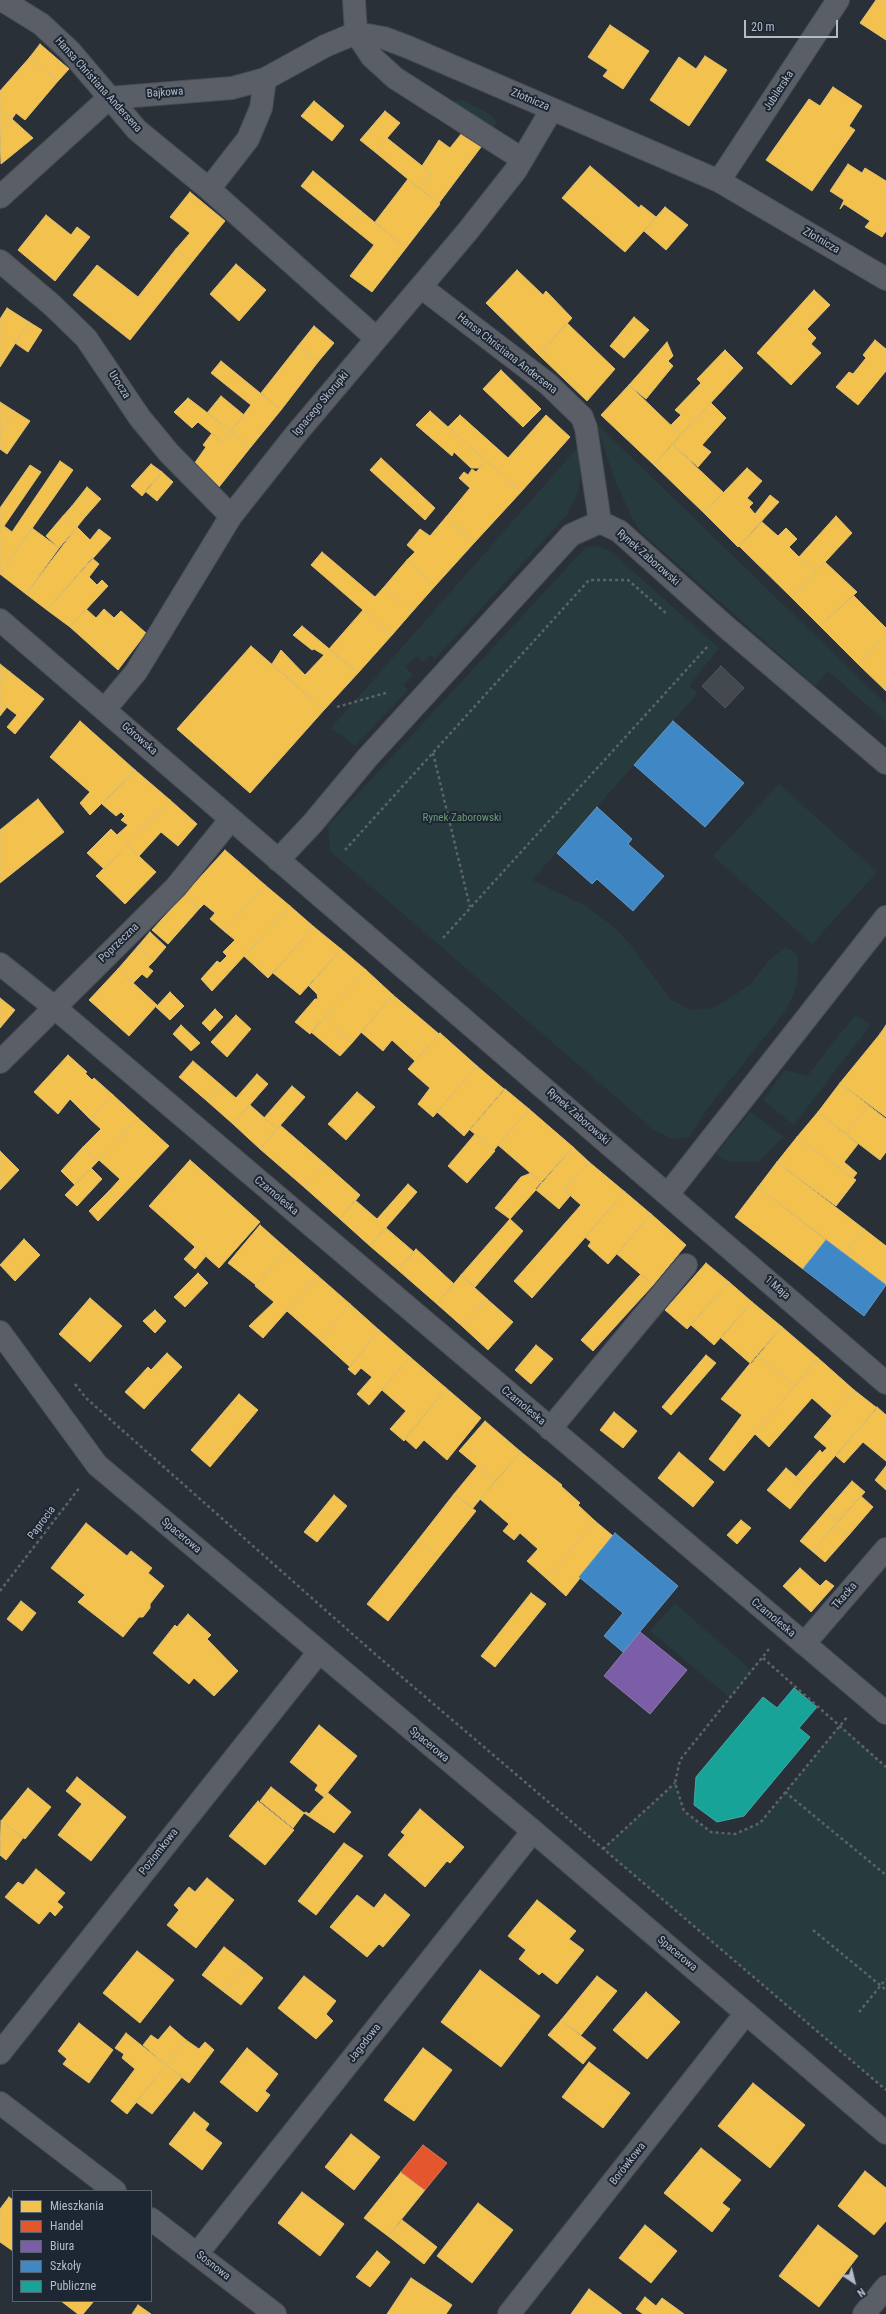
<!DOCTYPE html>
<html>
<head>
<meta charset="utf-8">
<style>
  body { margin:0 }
  #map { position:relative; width:886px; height:2314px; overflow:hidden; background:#2a3038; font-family:"Roboto Condensed",sans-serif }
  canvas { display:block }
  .legend { position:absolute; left:12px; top:2190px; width:140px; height:112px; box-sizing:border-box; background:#1d2633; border:1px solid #59626f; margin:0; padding:5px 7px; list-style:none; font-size:12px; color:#b4bcc9 }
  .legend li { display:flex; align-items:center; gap:8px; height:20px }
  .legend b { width:20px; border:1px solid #59626f }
  .north { position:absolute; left:834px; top:2262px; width:40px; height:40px; -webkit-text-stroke:3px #1d2633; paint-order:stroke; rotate:145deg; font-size:11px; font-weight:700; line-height:16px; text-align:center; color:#b4bcc9 }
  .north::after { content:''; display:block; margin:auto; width:14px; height:18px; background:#b4bcc9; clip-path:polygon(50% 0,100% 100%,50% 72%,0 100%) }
  .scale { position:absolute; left:744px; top:20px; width:94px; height:18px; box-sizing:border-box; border:2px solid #b4bcc9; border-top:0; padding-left:5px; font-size:12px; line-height:14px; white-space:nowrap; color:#b4bcc9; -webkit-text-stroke:3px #1d2633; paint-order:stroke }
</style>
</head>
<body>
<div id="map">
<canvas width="886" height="2314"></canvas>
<ul class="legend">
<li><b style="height:11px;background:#f2c14e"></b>Mieszkania</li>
<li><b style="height:11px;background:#e4572e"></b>Handel</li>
<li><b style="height:11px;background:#7b5ea7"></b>Biura</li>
<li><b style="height:11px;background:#3f88c5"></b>Szkoły</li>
<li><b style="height:11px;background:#17a398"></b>Publiczne</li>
</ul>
<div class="north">N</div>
<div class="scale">20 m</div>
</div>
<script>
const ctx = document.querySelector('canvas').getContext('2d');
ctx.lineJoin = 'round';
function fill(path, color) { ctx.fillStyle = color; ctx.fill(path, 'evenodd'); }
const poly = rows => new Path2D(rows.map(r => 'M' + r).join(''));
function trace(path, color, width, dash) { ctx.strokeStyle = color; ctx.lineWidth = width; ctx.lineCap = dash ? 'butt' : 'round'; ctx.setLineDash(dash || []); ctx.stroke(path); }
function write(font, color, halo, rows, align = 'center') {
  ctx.font = font + ' "Roboto Condensed",sans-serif'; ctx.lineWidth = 4; ctx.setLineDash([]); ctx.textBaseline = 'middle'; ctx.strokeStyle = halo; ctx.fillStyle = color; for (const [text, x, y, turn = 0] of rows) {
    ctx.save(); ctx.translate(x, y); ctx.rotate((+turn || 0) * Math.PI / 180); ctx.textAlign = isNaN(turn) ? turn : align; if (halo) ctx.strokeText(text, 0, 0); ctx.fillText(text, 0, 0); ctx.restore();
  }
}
fill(poly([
  [463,100,491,115,497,122,490,130,450,101],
  [596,423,886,704,886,722,828,671,815,686,641,532,631,516,615,480],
  [578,447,581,460,581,475,577,494,567,515,435,659,431,655,423,662,416,656,405,667,413,675,403,685,408,690,355,746,331,728],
  [596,546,609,550,719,648,689,686,698,693,532,880,586,906,616,929,630,944,671,1000,691,1010,713,1008,733,996,751,984,768,961,786,947,797,954,798,972,796,988,787,1009,703,1114,690,1137,672,1139,654,1130,330,851,328,826,586,547],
  [779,784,877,872,812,944,713,856],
  [856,1014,870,1025,794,1125,763,1100,785,1070,807,1076],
  [750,1112,784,1137,758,1162,728,1162,716,1154],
  [675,1603,752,1671,730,1698,650,1631],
  [841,1725,886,1767,886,2090,603,1849,675,1783,684,1811,711,1832,735,1834,760,1823]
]), '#273a3e');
const homes = poly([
  [876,0,886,0,886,40,860,23,876,0],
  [610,25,649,51,623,89,603,76,608,70,588,57,610,25],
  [40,44,69,69,58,81,30,57,40,44],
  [705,56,727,70,689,126,650,100,679,57,696,69,705,56],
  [30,57,58,81,25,120,16,113,12,119,0,110,0,91,30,57],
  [833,87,862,106,849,126,855,130,812,191,766,160,809,99,820,106,833,87],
  [314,101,344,126,332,141,301,116,314,101],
  [0,110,12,119,0,133,0,110],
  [385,111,400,123,375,152,360,140,385,111],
  [12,119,33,138,1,164,0,133,12,119],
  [462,133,481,147,439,203,420,189,431,173,422,166,439,140,450,148,462,133],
  [387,138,431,173,420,189,375,152,387,138],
  [848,164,862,173,865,168,886,181,886,231,882,237,865,227,870,221,844,204,840,209,844,200,830,191,848,164],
  [590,166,639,208,641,205,656,217,625,252,562,198,590,166],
  [313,171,361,211,349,225,301,186,313,171],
  [408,179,440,204,406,248,375,222,408,179],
  [190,192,225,221,192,262,176,249,190,233,170,217,190,192],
  [665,207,688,225,666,250,644,231,665,207],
  [361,211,406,248,372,292,350,276,374,245,349,225,361,211],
  [46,215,71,235,77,227,90,237,55,281,18,250,46,215],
  [176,249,192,262,130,340,73,295,97,265,138,297,176,249],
  [236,264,266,290,239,321,210,294,236,264],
  [517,270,543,295,546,291,572,318,539,355,486,303,517,270],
  [814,290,830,305,807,329,816,338,811,344,821,353,791,385,757,353,814,290],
  [7,308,29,322,0,367,0,319,7,308],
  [634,317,649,330,624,358,610,346,634,317],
  [29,322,42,330,28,352,15,343,29,322],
  [567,323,615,369,587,401,539,355,567,323],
  [314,326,334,343,318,362,298,346,314,326],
  [875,340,886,349,886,371,858,405,836,387,849,372,853,374,866,358,863,355,875,340],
  [667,342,673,356,668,361,673,366,646,399,629,385,667,342],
  [298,346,318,362,281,410,261,393,298,346],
  [725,350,743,368,681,435,671,425,681,415,675,410,701,383,697,379,725,350],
  [221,361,281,410,250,448,231,431,251,405,211,373,221,361],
  [501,370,541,409,523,427,483,389,501,370],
  [629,385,681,435,654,465,601,415,629,385],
  [221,396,244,415,231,431,207,413,221,396],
  [188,398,231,431,222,442,198,422,192,428,174,412,188,398],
  [0,402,14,411,0,434,0,402],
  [711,403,726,418,702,445,711,452,698,467,672,444,711,403],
  [14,411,30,421,7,454,0,449,0,434,14,411],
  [430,411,486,461,480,468,471,468,454,452,452,456,416,425,430,411],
  [460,415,508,458,546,415,570,437,521,492,448,427,460,415],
  [231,431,250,448,219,487,194,464,206,447,203,445,212,433,222,442,231,431],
  [672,444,724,493,704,513,654,465,672,444],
  [381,458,435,508,425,520,370,470,381,458],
  [60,461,73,470,0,574,0,508,30,465,41,472,4,526,12,532,60,461],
  [486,461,521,492,474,543,446,517,470,488,459,478,464,472,468,475,472,469,476,472,486,461],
  [151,464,162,472,142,496,131,486,151,464],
  [747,468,762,481,747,498,753,503,749,507,755,514,770,495,779,502,738,547,704,513,747,468],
  [162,472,173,482,157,501,145,491,162,472],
  [87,487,101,499,85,517,72,506,87,487],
  [72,506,85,517,77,527,63,516,72,506],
  [63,516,77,527,59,548,46,536,63,516],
  [836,516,852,533,815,573,799,557,836,516],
  [446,517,474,543,435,586,407,560,415,552,407,545,420,529,430,536,446,517],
  [762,522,778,536,786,528,797,539,789,547,815,573,792,598,739,546,762,522],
  [77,527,90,540,99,529,111,538,47,610,26,594,77,527],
  [32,528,59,548,26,594,0,574,32,528],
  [322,552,375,597,384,587,412,612,392,635,311,565,322,552],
  [92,558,99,564,89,577,97,585,102,580,108,586,70,627,47,610,92,558],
  [407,560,435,586,412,612,384,587,407,560],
  [825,562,857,592,820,626,792,598,825,562],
  [853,595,886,628,886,634,858,664,820,626,853,595],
  [86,609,96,618,104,609,114,618,121,611,146,633,118,670,70,627,86,609],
  [363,610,392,635,358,673,329,649,363,610],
  [302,626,358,673,324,710,272,664,281,650,305,675,324,655,314,649,312,650,293,635,302,626],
  [886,634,886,691,858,664,886,634],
  [251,646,324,710,250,793,177,729,251,646],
  [0,664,10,672,0,684,0,664],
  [10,672,44,699,15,734,7,727,17,715,0,702,0,684,10,672],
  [0,702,7,707,0,716,0,702],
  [80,721,135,770,90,815,80,803,90,792,50,757,80,721],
  [135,770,170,800,104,869,87,853,111,829,117,835,128,825,121,820,125,816,121,812,116,816,102,804,135,770],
  [38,799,64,832,0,883,0,830,38,799],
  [170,800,197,824,178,846,161,832,139,856,127,845,170,800],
  [127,845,156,872,125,904,96,876,127,845],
  [225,850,265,885,224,931,210,919,215,913,204,904,199,909,184,895,225,850],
  [265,885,290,906,212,991,201,979,217,961,220,963,227,956,223,952,235,940,224,931,265,885],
  [184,895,199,909,168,944,152,930,184,895],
  [290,906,314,927,268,978,244,956,290,906],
  [314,927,341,949,300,995,273,973,314,927],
  [150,932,166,947,154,961,138,946,150,932],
  [138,946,154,961,148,967,153,971,147,978,142,974,133,983,118,969,138,946],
  [341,949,366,970,310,1034,295,1022,315,999,318,999,317,994,309,986,341,949],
  [118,969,157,1005,129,1036,89,1000,118,969],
  [366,970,393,995,352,1043,324,1018,366,970],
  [170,992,184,1006,170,1020,156,1007,170,992],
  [393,995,439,1034,415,1061,392,1040,383,1051,361,1032,393,995],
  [0,998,15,1010,0,1028,0,998],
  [215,1009,223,1017,210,1031,202,1023,215,1009],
  [236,1015,251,1029,227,1057,211,1042,236,1015],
  [324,1018,352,1043,340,1056,311,1032,324,1018],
  [181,1025,200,1043,191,1051,173,1034,181,1025],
  [886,1025,886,1038,880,1034,886,1025],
  [440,1033,477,1066,433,1117,418,1104,430,1088,408,1069,440,1033],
  [880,1034,886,1038,886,1117,840,1083,880,1034],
  [68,1055,87,1072,85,1073,92,1080,94,1078,113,1095,90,1119,70,1099,58,1114,34,1092,68,1055],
  [193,1061,221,1085,207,1101,179,1077,193,1061],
  [477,1066,504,1089,464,1136,437,1112,477,1066],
  [257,1074,268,1084,233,1124,207,1101,221,1085,236,1098,257,1074],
  [840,1083,868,1105,846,1134,818,1112,840,1083],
  [292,1086,305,1097,277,1129,264,1118,292,1086],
  [505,1089,529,1109,494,1150,470,1130,505,1089],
  [357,1092,375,1107,346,1140,328,1124,357,1092],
  [113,1095,138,1118,98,1161,83,1147,101,1129,90,1119,113,1095],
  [250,1105,277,1129,260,1149,233,1124,250,1105],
  [868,1105,886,1119,886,1152,880,1160,846,1134,868,1105],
  [529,1109,573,1147,542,1183,498,1145,529,1109],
  [818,1112,858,1144,844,1162,857,1173,853,1178,797,1137,818,1112],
  [138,1118,169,1146,118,1200,109,1191,120,1179,99,1160,138,1118],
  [280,1125,325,1164,304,1187,260,1149,280,1125],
  [475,1134,495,1151,467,1183,448,1166,475,1134],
  [797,1137,856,1180,836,1206,777,1162,797,1137],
  [83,1147,98,1161,75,1185,61,1171,83,1147],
  [573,1147,589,1162,564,1190,570,1196,559,1209,535,1189,573,1147],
  [0,1151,19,1170,0,1190,0,1151],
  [190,1160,260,1222,219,1268,149,1206,190,1160],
  [589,1162,625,1192,532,1298,514,1281,581,1205,564,1190,589,1162],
  [777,1162,864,1229,845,1254,758,1187,777,1162],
  [325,1164,360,1195,340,1219,304,1187,325,1164],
  [91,1168,102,1179,77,1206,65,1195,91,1168],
  [531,1173,542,1183,510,1219,495,1208,521,1177,531,1173],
  [408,1184,417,1192,370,1246,340,1219,355,1200,377,1219,408,1184],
  [758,1187,826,1240,803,1269,735,1217,758,1187],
  [109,1191,118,1200,98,1221,89,1211,109,1191],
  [625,1192,651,1214,608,1264,588,1246,591,1242,585,1237,625,1192],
  [651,1214,686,1245,653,1285,617,1254,651,1214],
  [510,1219,523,1231,475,1287,461,1275,510,1219],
  [260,1225,287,1249,256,1285,228,1263,260,1225],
  [386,1228,414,1252,398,1270,370,1246,386,1228],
  [864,1229,886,1246,886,1285,845,1254,864,1229],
  [24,1239,40,1255,15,1281,0,1265,24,1239],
  [195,1247,206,1256,195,1269,184,1259,195,1247],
  [287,1249,318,1276,263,1338,249,1326,274,1302,255,1286,287,1249],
  [416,1249,454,1284,437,1304,398,1270,416,1249],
  [706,1263,729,1282,687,1329,665,1310,706,1263],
  [198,1273,208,1283,185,1307,174,1297,198,1273],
  [641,1274,653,1285,593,1351,581,1340,641,1274],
  [461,1275,487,1299,463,1327,437,1304,461,1275],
  [318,1276,350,1304,320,1340,287,1311,318,1276],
  [729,1282,752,1302,714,1345,691,1325,729,1282],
  [90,1298,122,1326,90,1362,59,1334,90,1298],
  [487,1299,513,1322,488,1350,463,1327,487,1299],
  [752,1302,782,1327,751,1364,721,1338,752,1302],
  [350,1304,379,1330,350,1367,320,1340,350,1304],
  [155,1310,166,1321,155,1333,143,1321,155,1310],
  [782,1327,818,1358,795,1386,757,1355,782,1327],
  [379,1330,410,1357,369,1405,357,1394,372,1377,361,1368,355,1375,348,1369,379,1330],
  [536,1345,553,1359,531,1384,515,1370,536,1345],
  [167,1353,182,1367,144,1409,125,1392,148,1367,151,1370,167,1353],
  [706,1355,716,1363,671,1415,662,1407,706,1355],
  [757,1355,795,1386,724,1471,709,1459,742,1415,721,1399,757,1355],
  [410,1357,446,1388,404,1441,390,1429,406,1411,382,1390,410,1357],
  [818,1358,854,1390,832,1416,812,1398,769,1447,755,1434,818,1358],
  [446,1388,481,1418,447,1460,424,1440,416,1449,405,1439,446,1388],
  [854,1390,877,1408,808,1487,796,1477,820,1450,822,1453,827,1448,814,1437,854,1390],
  [239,1394,258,1410,210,1467,191,1450,239,1394],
  [877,1407,886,1415,886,1461,863,1442,844,1463,836,1456,877,1407],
  [614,1412,637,1431,623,1448,600,1430,614,1412],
  [485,1421,521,1452,495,1481,459,1451,485,1421],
  [521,1452,562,1485,561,1486,580,1503,578,1505,595,1521,547,1579,527,1561,538,1549,520,1533,514,1540,503,1531,509,1524,480,1499,521,1452],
  [679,1452,714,1482,693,1507,658,1478,679,1452],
  [477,1466,495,1481,473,1508,454,1494,477,1466],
  [886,1466,886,1490,875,1480,886,1466],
  [786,1468,808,1487,790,1509,767,1490,786,1468],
  [852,1481,865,1492,838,1522,826,1511,852,1481],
  [454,1494,476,1511,439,1557,418,1540,454,1494],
  [334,1495,347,1506,317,1542,304,1532,334,1495],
  [861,1496,873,1507,848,1536,835,1525,861,1496],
  [826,1511,838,1522,812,1551,800,1541,826,1511],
  [741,1520,751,1528,737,1544,727,1535,741,1520],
  [595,1521,613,1536,566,1596,547,1579,595,1521],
  [86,1523,127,1556,131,1551,152,1568,148,1573,164,1586,150,1604,150,1608,143,1617,139,1617,123,1637,78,1602,85,1595,51,1568,86,1523],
  [835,1525,848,1536,825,1562,812,1551,835,1525],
  [418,1540,439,1557,388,1621,367,1604,418,1540],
  [800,1568,820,1586,826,1580,834,1586,811,1612,783,1586,800,1568],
  [531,1593,546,1604,495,1667,481,1656,531,1593],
  [21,1601,36,1613,22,1631,7,1619,21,1601],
  [188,1614,211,1635,207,1639,238,1671,214,1696,194,1678,189,1684,153,1653,175,1625,177,1627,188,1614],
  [319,1725,357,1756,324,1797,315,1790,318,1785,290,1762,319,1725],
  [77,1777,126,1817,91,1861,58,1835,82,1804,66,1791,77,1777],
  [271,1787,304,1813,293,1828,260,1801,271,1787],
  [28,1788,51,1807,25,1839,1,1821,28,1788],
  [328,1793,351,1812,334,1833,304,1813,306,1812,309,1814,328,1793],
  [258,1801,294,1830,265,1865,229,1836,258,1801],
  [420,1809,464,1847,450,1863,447,1861,425,1887,388,1855,405,1835,401,1832,420,1809],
  [1,1821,23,1838,6,1860,0,1855,1,1821],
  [344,1843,363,1856,316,1915,298,1901,344,1843],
  [36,1869,65,1893,57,1902,63,1907,55,1916,50,1911,39,1924,5,1897,18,1882,23,1885,36,1869],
  [207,1878,234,1900,196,1948,167,1925,179,1910,174,1905,189,1887,195,1892,207,1878],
  [385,1894,410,1915,383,1947,379,1944,367,1957,330,1927,357,1895,374,1908,385,1894],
  [537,1900,576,1931,569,1939,584,1950,557,1984,542,1972,539,1975,519,1959,526,1950,508,1936,537,1900],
  [224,1947,246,1964,224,1992,202,1975,224,1947],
  [137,1951,174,1980,140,2023,103,1993,137,1951],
  [246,1964,263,1978,241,2005,224,1992,246,1964],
  [480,1970,540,2016,501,2067,441,2022,480,1970],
  [304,1976,336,2001,326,2014,333,2021,316,2039,278,2008,304,1976],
  [597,1976,617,1991,581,2035,561,2020,597,1976],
  [646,1992,680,2022,647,2059,613,2030,646,1992],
  [561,2020,596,2048,583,2064,548,2035,561,2020],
  [79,2023,113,2050,89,2083,63,2064,67,2059,58,2051,79,2023],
  [170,2026,186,2040,166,2065,143,2045,151,2035,158,2040,170,2026],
  [126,2033,166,2065,127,2114,111,2101,135,2069,122,2058,124,2054,115,2048,126,2033],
  [186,2040,199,2049,205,2042,214,2050,189,2083,166,2065,186,2040],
  [247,2048,278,2074,265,2091,270,2095,257,2112,220,2082,247,2048],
  [423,2048,452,2070,414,2121,384,2100,423,2048],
  [589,2062,630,2093,603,2128,562,2097,589,2062],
  [166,2065,182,2077,152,2114,136,2102,166,2065],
  [753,2083,805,2125,770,2168,718,2126,753,2083],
  [194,2112,209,2124,205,2130,222,2143,202,2170,169,2144,194,2112],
  [351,2134,380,2157,354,2190,325,2167,351,2134],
  [701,2148,741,2180,722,2203,730,2209,712,2232,664,2193,701,2148],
  [865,2171,886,2188,886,2221,874,2235,838,2206,865,2171],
  [401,2172,425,2190,388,2236,364,2218,401,2172],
  [302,2192,344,2224,320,2256,278,2223,302,2192],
  [9,2197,13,2200,13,2251,0,2242,0,2209,9,2197],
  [478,2203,513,2230,472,2283,437,2256,478,2203],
  [402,2220,437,2247,424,2264,388,2236,402,2220],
  [645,2225,677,2251,651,2283,619,2258,645,2225],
  [818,2225,858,2256,819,2307,779,2276,818,2225],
  [377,2251,390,2262,370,2287,356,2277,377,2251],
  [411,2278,452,2305,446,2314,387,2314,411,2278],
  [589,2289,622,2314,571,2314,589,2289],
  [645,2297,656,2306,662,2298,684,2314,643,2314,636,2309,645,2297],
  [61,2301,94,2301,83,2314,78,2314,61,2301],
  [138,2305,151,2314,132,2314,138,2305]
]);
fill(homes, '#f2c14e');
trace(homes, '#dfc073', 1);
const shops = poly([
  [423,2145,447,2163,425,2190,401,2172,423,2145]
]);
fill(shops, '#e4572e');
trace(shops, '#d6755c', 1);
const offices = poly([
  [640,1632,687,1670,650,1714,604,1676,640,1632]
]);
fill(offices, '#7b5ea7');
trace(offices, '#8c7ab1', 1);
const schools = poly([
  [673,721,744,783,705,827,634,765,673,721],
  [597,807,632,839,628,844,664,876,633,911,597,879,592,884,557,853,597,807],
  [826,1240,886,1285,864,1316,803,1269,826,1240],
  [615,1533,678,1586,623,1652,604,1636,623,1613,579,1577,615,1533]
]);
fill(schools, '#3f88c5');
trace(schools, '#6298c6', 1);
const public = poly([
  [794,1688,817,1707,799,1728,810,1737,744,1816,717,1822,694,1805,696,1777,763,1697,777,1708,794,1688]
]);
fill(public, '#17a398');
trace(public, '#46aaa7', 1);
const building = poly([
  [721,666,744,688,725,708,702,686,721,666]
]);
fill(building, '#444950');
trace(building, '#52575f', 1);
const minor = poly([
  [2,0,41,24,70,51,137,130,209,189,376,338],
  [354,0,356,33],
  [356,33,384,38,408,47,719,181,886,279],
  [356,33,372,57,395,78,522,159],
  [719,181,838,0],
  [209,189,248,139,261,108,265,79],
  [0,197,109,98,232,88,265,79,325,46,356,33],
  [0,261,52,305,86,338,140,418,169,453,231,516],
  [421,287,548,384,582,417,586,428,600,522],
  [105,709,136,672,231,516,296,434,467,232,516,170,552,109],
  [278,860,312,824,368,757,571,535,600,522,619,531,725,626,886,763],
  [0,964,54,1007,886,1713],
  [0,1062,176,887,231,819],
  [668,1194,886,917],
  [0,1332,97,1465,533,1831,886,2133],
  [550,1429,686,1265],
  [804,1644,886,1549],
  [0,2053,319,1652],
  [0,2103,115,2191],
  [151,2219,275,2314],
  [197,2254,533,1831],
  [509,2314,746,2013],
  [864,2314,886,2287]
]);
const tertiary = poly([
  [0,620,886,1383]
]);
trace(minor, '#484c53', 24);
trace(tertiary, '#484c53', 24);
trace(poly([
  [337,707,389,692],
  [433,753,470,907],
  [345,850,589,580,628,580,667,614],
  [443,938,708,646],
  [75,1384,86,1398,375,1654,886,2090],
  [0,1591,80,1487],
  [769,1649,680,1760,675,1783,684,1811,711,1832,735,1834,760,1823,848,1716],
  [763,1658,886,1767],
  [785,1792,886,1875],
  [603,1849,675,1783],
  [813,1930,886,1990],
  [859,2012,886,1979]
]), '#5d636a', 2.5, [3, 3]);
trace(minor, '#5a5e66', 22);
trace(tertiary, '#5a5e66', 22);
write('11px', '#b4bcc9', '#1d2633', [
  ["Hansa Christiana Andersena",98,85,48],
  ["Jubilerska",779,91,-57],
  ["Bajkowa",165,93,-4],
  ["Złotnicza",530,100,23],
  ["Złotnicza",821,241,30],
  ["Hansa Christiana Andersena",507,354,38],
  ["Urocza",119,385,57],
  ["Ignacego Skorupki",321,404,-50],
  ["Rynek Zaborowski",648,558,41],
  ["Górowska",139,739,41],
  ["Poprzeczna",119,943,-44],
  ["Rynek Zaborowski",578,1117,41],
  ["Czarnoleska",276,1196,40],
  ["1 Maja",777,1288,41],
  ["Czarnoleska",523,1406,40],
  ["Paprocia",42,1523,-53],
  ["Spacerowa",181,1536,40],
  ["Tkacka",845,1596,-49],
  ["Czarnoleska",773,1618,40],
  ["Spacerowa",429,1745,40],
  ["Poziomkowa",159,1852,-52],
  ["Spacerowa",677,1954,40],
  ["Jagodowa",365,2043,-52],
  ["Borówkowa",628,2164,-52],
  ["Sosnowa",213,2266,38]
]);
write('11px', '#6b9a76', '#1d2633', [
  ["Rynek Zaborowski",462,818]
]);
</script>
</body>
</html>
